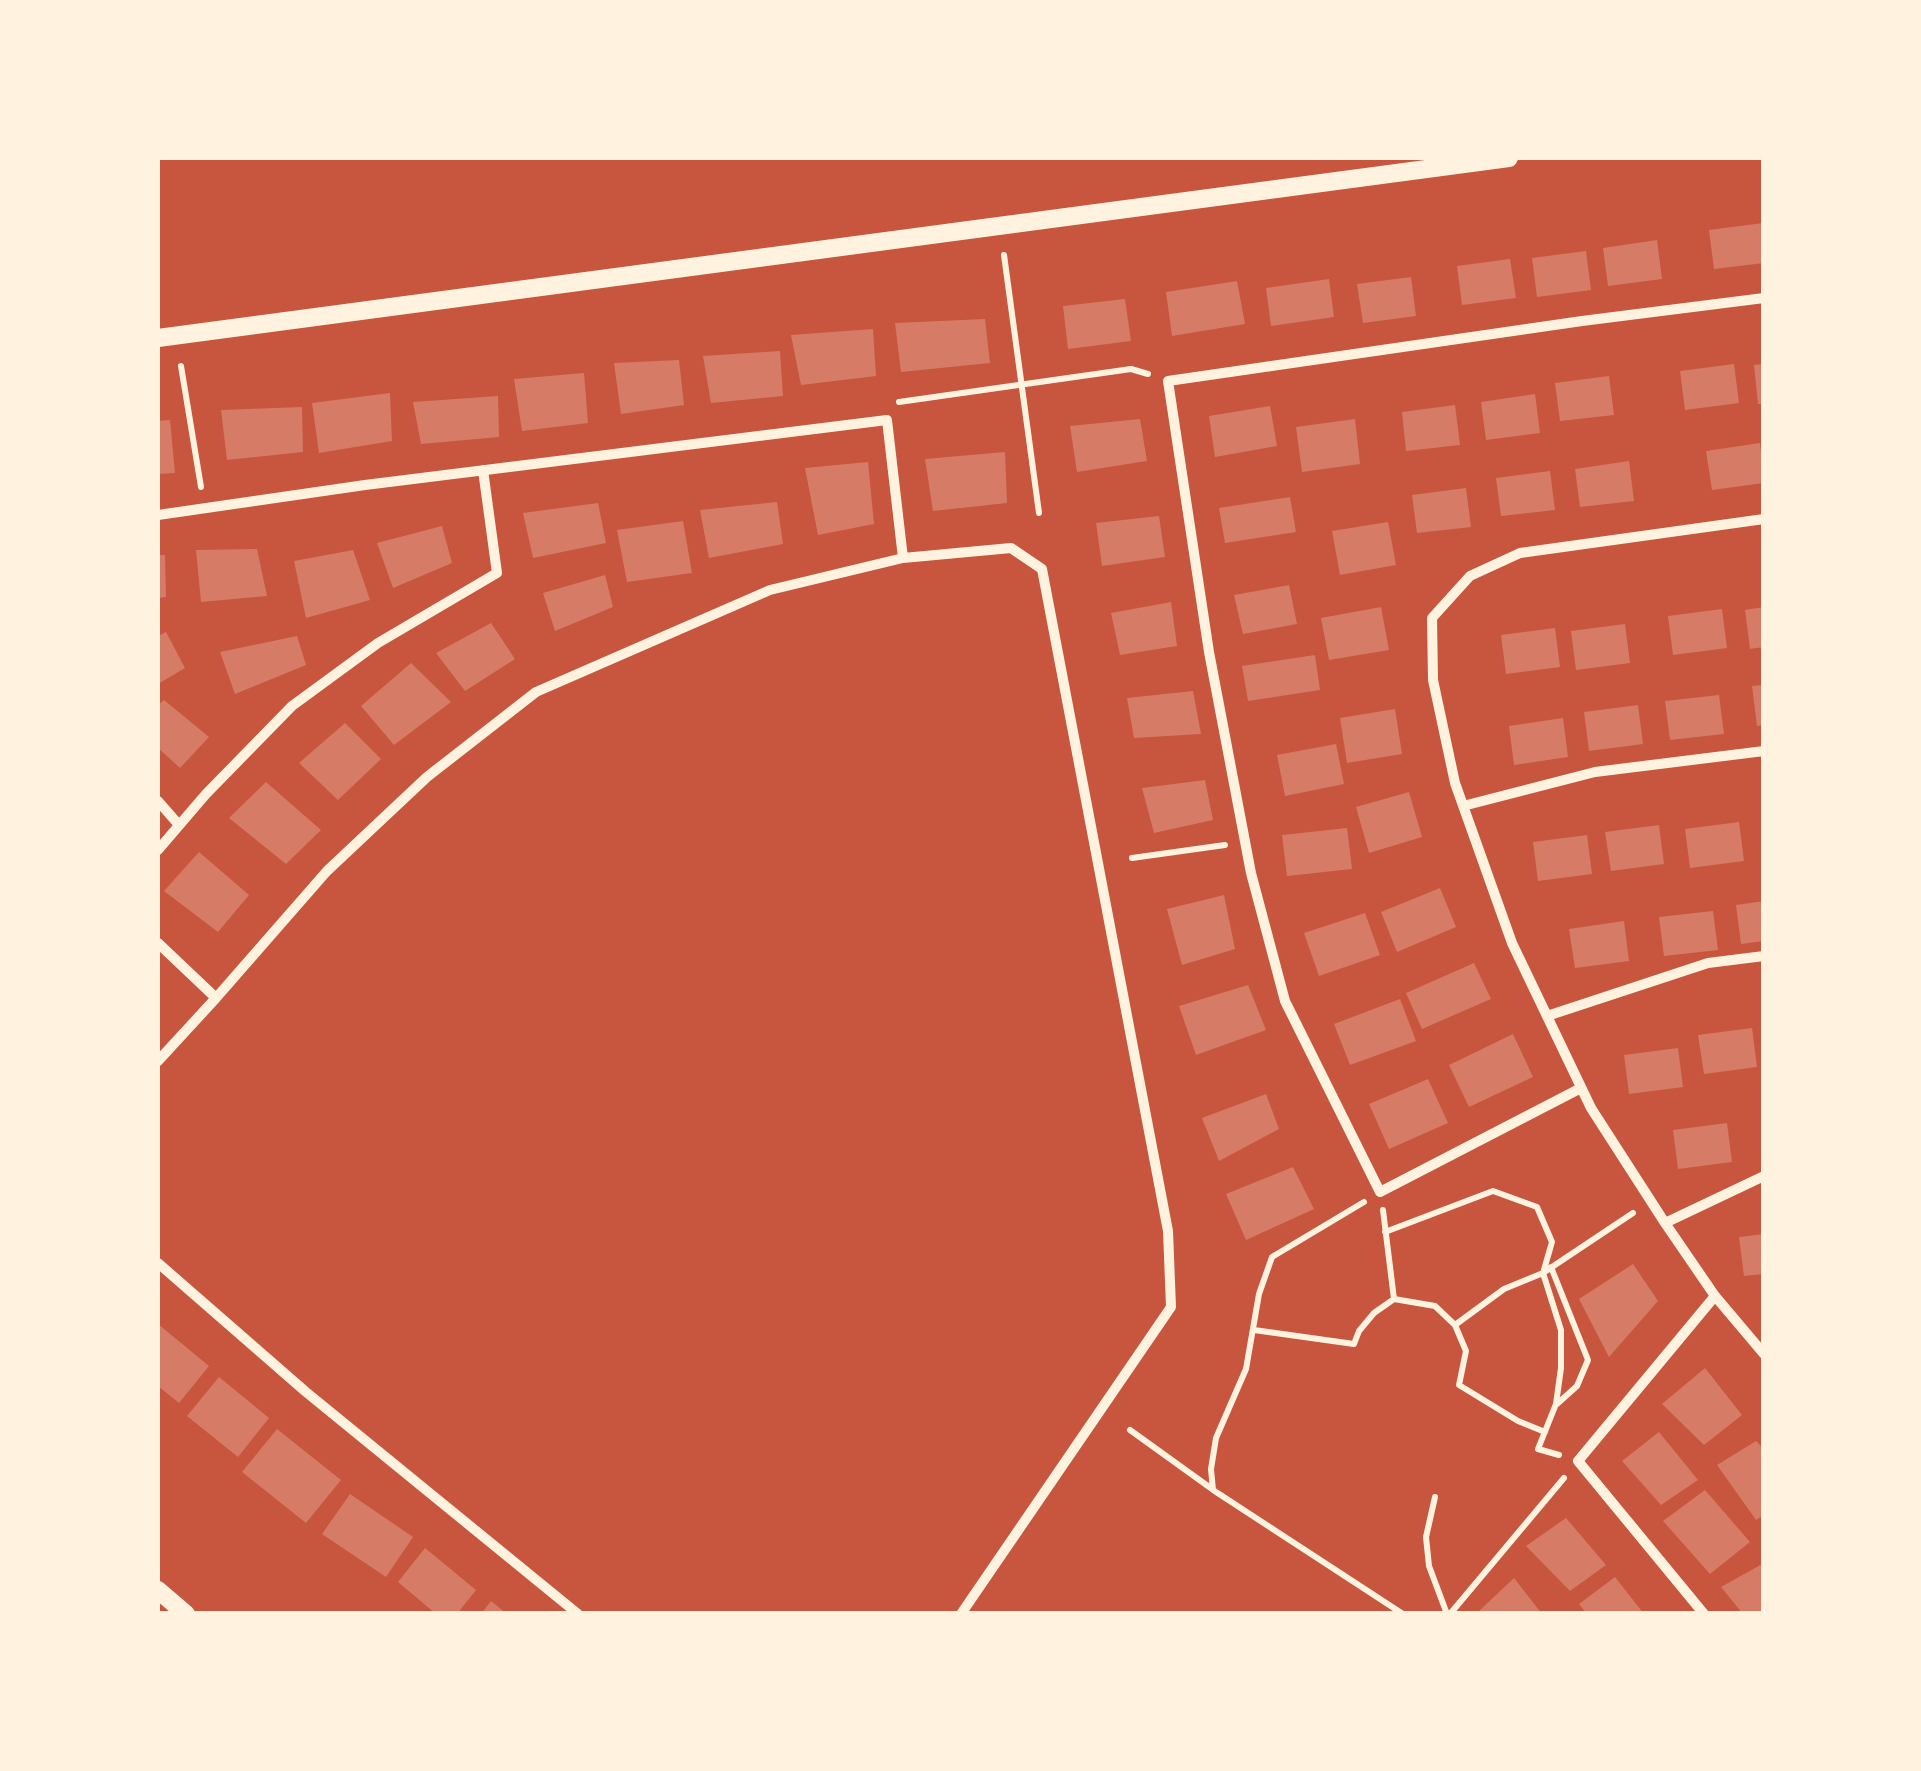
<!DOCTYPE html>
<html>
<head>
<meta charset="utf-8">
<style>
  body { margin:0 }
  #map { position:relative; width:1921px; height:1771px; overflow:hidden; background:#c8553d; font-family:"Titillium Web",sans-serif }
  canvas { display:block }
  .frame { position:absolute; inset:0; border:160px solid #fff3e0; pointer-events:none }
</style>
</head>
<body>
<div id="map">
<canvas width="1921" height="1771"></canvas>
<div class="frame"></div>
</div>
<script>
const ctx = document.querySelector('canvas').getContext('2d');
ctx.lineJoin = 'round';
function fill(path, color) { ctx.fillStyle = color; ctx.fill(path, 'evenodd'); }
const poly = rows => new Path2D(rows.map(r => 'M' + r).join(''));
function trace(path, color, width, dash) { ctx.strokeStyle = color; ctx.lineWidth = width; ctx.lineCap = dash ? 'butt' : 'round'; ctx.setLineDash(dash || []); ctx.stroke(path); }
fill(poly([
  [1763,223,1764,263,1714,269,1709,230],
  [1657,240,1662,279,1608,286,1603,248],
  [1586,251,1591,290,1537,297,1532,258],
  [1510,259,1516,298,1462,305,1457,266],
  [1411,277,1416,316,1363,323,1357,284],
  [1329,279,1334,317,1271,326,1266,288],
  [1237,281,1245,324,1172,336,1166,292],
  [1125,299,1131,341,1068,349,1063,306],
  [985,319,990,363,901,372,895,323],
  [873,329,876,376,801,385,791,335],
  [780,351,783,396,711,403,703,356],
  [679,360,684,405,621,414,614,363],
  [1734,364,1739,403,1685,410,1680,371],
  [1764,364,1764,404,1758,404,1754,365],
  [584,373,588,423,522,431,514,379],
  [1609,376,1614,415,1560,421,1555,383],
  [390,393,392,441,319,453,312,403],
  [1535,394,1540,433,1486,440,1481,402],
  [498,396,499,437,421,444,413,402],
  [1455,405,1460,445,1406,451,1402,412],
  [1270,406,1277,446,1215,457,1209,416],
  [302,407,303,452,227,460,221,410],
  [1140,419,1147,461,1077,472,1070,426],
  [1355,419,1360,464,1302,472,1296,427],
  [170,420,175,473,158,474,158,421],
  [1760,443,1764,483,1712,490,1706,451],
  [1005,452,1007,503,933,511,925,459],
  [1629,461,1634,501,1580,507,1575,469],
  [868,462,874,524,818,535,805,468],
  [1550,471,1555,510,1501,516,1496,478],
  [1466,488,1471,527,1417,533,1412,495],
  [1290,497,1296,532,1225,543,1219,508],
  [777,502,783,544,709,558,700,510],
  [598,503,606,543,533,558,523,513],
  [1159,516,1165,557,1102,566,1096,523],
  [683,521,692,573,627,582,617,530],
  [1388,522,1396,565,1340,575,1332,531],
  [442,526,452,563,393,588,377,543],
  [257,549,267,596,201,602,196,550],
  [353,550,370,600,306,618,294,561],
  [158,555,165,555,166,597,158,598],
  [605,575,613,607,555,631,543,593],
  [1289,585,1297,624,1243,634,1234,595],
  [1171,602,1177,646,1120,655,1111,613],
  [1381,607,1389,650,1329,660,1321,618],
  [1764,607,1764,647,1750,649,1745,610],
  [1722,609,1727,648,1673,655,1668,616],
  [491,623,515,659,465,691,436,653],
  [1625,624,1630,663,1576,670,1571,631],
  [1555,628,1560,667,1506,674,1501,635],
  [166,632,185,668,158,684,158,636],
  [297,636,306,665,235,694,220,652],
  [1315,655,1320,690,1248,701,1242,666],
  [411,663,451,702,394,745,361,706],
  [1764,685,1764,725,1757,726,1752,686],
  [1193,691,1201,734,1134,738,1127,698],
  [1719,695,1724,734,1670,740,1665,701],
  [164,700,209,737,180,768,158,748,158,705],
  [1638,705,1643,744,1589,751,1584,712],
  [1395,709,1402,754,1347,763,1340,718],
  [1563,718,1568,757,1514,765,1509,726],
  [345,723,381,759,338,800,299,763],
  [1336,744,1344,784,1285,796,1277,755],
  [1205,780,1213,820,1154,833,1142,788],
  [266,782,321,830,286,864,229,818],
  [1409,792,1422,837,1369,853,1356,807],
  [1739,822,1744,861,1690,868,1685,829],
  [1659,825,1664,864,1611,871,1605,832],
  [1347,828,1352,869,1287,876,1282,835],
  [1587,835,1592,874,1538,881,1533,842],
  [199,852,249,895,218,932,164,891],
  [1440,888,1456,927,1397,952,1381,912],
  [1224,895,1235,949,1182,965,1167,909],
  [1764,901,1764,941,1741,944,1736,905],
  [1713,911,1718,950,1664,956,1659,917],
  [1365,913,1380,955,1319,976,1304,933],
  [1624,921,1629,961,1575,968,1569,929],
  [1474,963,1491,999,1422,1029,1406,993],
  [1248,985,1266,1030,1196,1055,1179,1006],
  [1400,999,1416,1041,1350,1065,1334,1024],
  [1752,1028,1757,1067,1704,1074,1698,1035],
  [1513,1034,1533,1077,1469,1107,1449,1065],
  [1678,1048,1683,1087,1629,1094,1624,1055],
  [1428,1079,1448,1123,1389,1149,1369,1104],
  [1266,1094,1279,1129,1219,1161,1202,1118],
  [1727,1123,1732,1162,1678,1169,1673,1130],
  [1293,1167,1314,1209,1246,1240,1226,1194],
  [1764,1234,1764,1274,1744,1276,1739,1237],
  [1633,1264,1658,1301,1609,1357,1579,1299],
  [158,1324,209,1366,179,1403,158,1386],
  [1705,1368,1742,1415,1704,1445,1662,1404],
  [219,1377,269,1418,238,1457,187,1416],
  [277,1429,341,1480,306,1523,242,1472],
  [1659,1432,1698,1480,1661,1505,1622,1461],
  [1756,1441,1764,1449,1764,1515,1756,1520,1717,1465],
  [1705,1490,1750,1542,1710,1574,1663,1521],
  [350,1494,413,1537,386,1577,322,1534],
  [1566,1518,1606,1565,1570,1591,1526,1546],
  [425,1548,476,1590,457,1614,436,1614,398,1582],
  [1764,1563,1764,1614,1743,1614,1721,1587],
  [1615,1577,1644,1614,1587,1614,1579,1604],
  [1514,1578,1542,1614,1480,1614,1478,1612],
  [491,1601,507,1614,481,1614]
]), '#d67c66');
trace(poly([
  [1004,255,1039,513],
  [181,366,201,487],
  [899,402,1131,369,1148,374],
  [1132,858,1225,845],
  [1364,1202,1272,1257,1259,1294,1246,1369,1216,1438,1211,1469,1213,1490,1403,1614],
  [1383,1210,1394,1299,1435,1306,1455,1325],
  [1385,1232,1493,1191,1537,1207,1552,1242,1543,1273,1504,1289,1455,1325,1466,1351,1459,1385,1518,1421,1545,1432],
  [1551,1267,1588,1360,1577,1386,1557,1404],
  [1254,1330,1354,1344,1359,1331,1374,1313,1394,1299],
  [1130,1430,1212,1489],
  [1559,1455,1538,1449,1556,1404,1561,1368,1561,1330,1543,1273,1633,1213],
  [1435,1497,1426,1537,1429,1566,1447,1614],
  [1450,1614,1564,1478]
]), '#fff3e0', 6);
trace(poly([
  [158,515,365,485,887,420,903,558],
  [1764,519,1520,553,1470,576,1432,618,1433,680,1455,783,1512,943,1591,1108,1665,1223,1715,1296,1764,1354],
  [158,801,179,825],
  [1463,806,1595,772,1764,751],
  [158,850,206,794,292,706,378,643,497,573,483,470],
  [158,943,216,998],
  [1547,1016,1708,963,1764,956],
  [158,1061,216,998,327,871,427,777,536,692,770,590,903,558,1011,548,1042,569,1168,1231,1171,1307,961,1614],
  [1581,1088,1380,1192,1285,1001,1251,873,1209,652,1168,381,1582,321,1764,298],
  [1665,1223,1764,1176],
  [158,1263,306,1392,578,1614],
  [1704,1614,1578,1461,1715,1296]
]), '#fff3e0', 10);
trace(poly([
  [158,338,1509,158],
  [158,1590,186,1614]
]), '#fff3e0', 18);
</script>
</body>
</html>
